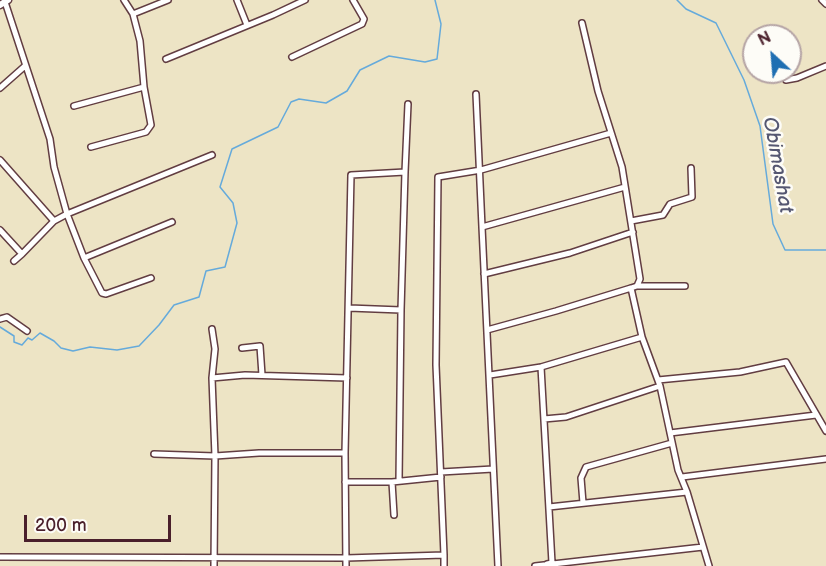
<!DOCTYPE html>
<html>
<head>
<meta charset="utf-8">
<style>
  body { margin:0 }
  #map { position:relative; width:826px; height:566px; overflow:hidden; background:#ede4c5; font-family:"Balsamiq Sans",sans-serif }
  canvas { display:block }
  .north { position:absolute; left:742px; top:24px; width:60px; height:60px; box-sizing:border-box; background:#fdfcf7; border:2px solid #b5a4a5; border-radius:50%; rotate:334deg; font-size:16px; font-weight:700; line-height:24px; text-align:center; color:#4a1f2b }
  .north::after { content:''; display:block; margin:auto; width:21px; height:27px; background:#1f6fb2; clip-path:polygon(50% 0,100% 100%,50% 72%,0 100%) }
  .scale { position:absolute; left:24px; top:515px; width:147px; height:27px; box-sizing:border-box; border:3px solid #4a1f2b; border-top:0; padding-left:8px; font-size:18px; line-height:21px; white-space:nowrap; color:#4a1f2b; -webkit-text-stroke:4px #fdfcf7; paint-order:stroke }
</style>
</head>
<body>
<div id="map">
<canvas width="826" height="566"></canvas>
<div class="north">N</div>
<div class="scale">200 m</div>
</div>
<script>
const ctx = document.querySelector('canvas').getContext('2d');
ctx.lineJoin = 'round';
const poly = rows => new Path2D(rows.map(r => 'M' + r).join(''));
function trace(path, color, width, dash) { ctx.strokeStyle = color; ctx.lineWidth = width; ctx.lineCap = dash ? 'butt' : 'round'; ctx.setLineDash(dash || []); ctx.stroke(path); }
function write(font, color, halo, rows, align = 'center') {
  ctx.font = font + ' "Balsamiq Sans",sans-serif'; ctx.lineWidth = 5; ctx.setLineDash([]); ctx.textBaseline = 'middle'; ctx.strokeStyle = halo; ctx.fillStyle = color; for (const [text, x, y, turn = 0] of rows) {
    ctx.save(); ctx.translate(x, y); ctx.rotate((+turn || 0) * Math.PI / 180); ctx.textAlign = isNaN(turn) ? turn : align; if (halo) ctx.strokeText(text, 0, 0); ctx.fillText(text, 0, 0); ctx.restore();
  }
}
trace(poly([
  [677,0,686,9,716,23,744,80,760,126,773,224,785,250,826,250],
  [0,327,14,336,14,342,22,345,28,338,32,340,40,333,54,341,61,348,73,351,90,347,117,350,139,346,159,325,174,305,199,297,206,271,225,267,237,223,233,203,220,187,232,149,278,127,291,102,299,99,326,103,347,91,360,70,389,56,425,62,437,59,441,24,435,0]
]), '#65aadb', 1.5);
const minor = poly([
  [237,0,247,25],
  [822,0,826,4],
  [5,2,50,139,54,167,67,214,84,258,102,293,106,294,151,278],
  [133,14,168,0],
  [292,57,362,24,364,19,353,0],
  [166,59,273,15,305,0],
  [786,80,797,78,826,66],
  [0,88,25,66],
  [476,94,482,227],
  [74,106,144,87],
  [91,147,146,132,151,125,144,87,140,41,133,14,124,0],
  [0,160,54,221],
  [405,172,408,104],
  [631,221,663,215,670,204,692,197,691,168],
  [0,230,22,254,54,221,67,214,212,155],
  [84,258,172,222],
  [14,261,22,254],
  [484,274,570,253,633,232],
  [637,286,685,286],
  [631,288,642,337,660,386,678,470,687,492,709,566],
  [349,308,401,310],
  [0,319,7,317,27,331],
  [212,329,215,349,212,378],
  [487,330,556,311,631,288,637,286,640,279,622,167,598,91,582,23],
  [242,348,260,346,262,375],
  [541,367,552,563,547,564,547,566],
  [490,375,541,367,642,337],
  [658,380,740,372,786,362,826,431],
  [544,419,566,417,660,386],
  [670,433,816,415],
  [345,453,351,175,405,172,401,310,399,481],
  [154,454,215,456,259,453,345,453,346,566],
  [441,472,493,469],
  [682,477,826,459],
  [345,482,392,482,441,477],
  [392,482,394,515],
  [583,503,581,478,586,467,672,443],
  [549,507,687,492],
  [444,555,436,365,438,177,481,170,611,133],
  [0,557,346,558,444,555,444,566],
  [214,566,215,456,212,378,245,375,347,378],
  [498,566,482,227,625,187],
  [535,566,703,547]
]);
const tertiary = poly([
  [0,5,8,0]
]);
trace(minor, '#623d42', 8);
trace(tertiary, '#623d42', 9);
trace(minor, '#fff', 5);
trace(tertiary, '#fff', 6);
write('italic 20px', '#555771', '#fdfcf7', [
  ["Obimashat",777,165,80]
]);
</script>
</body>
</html>
